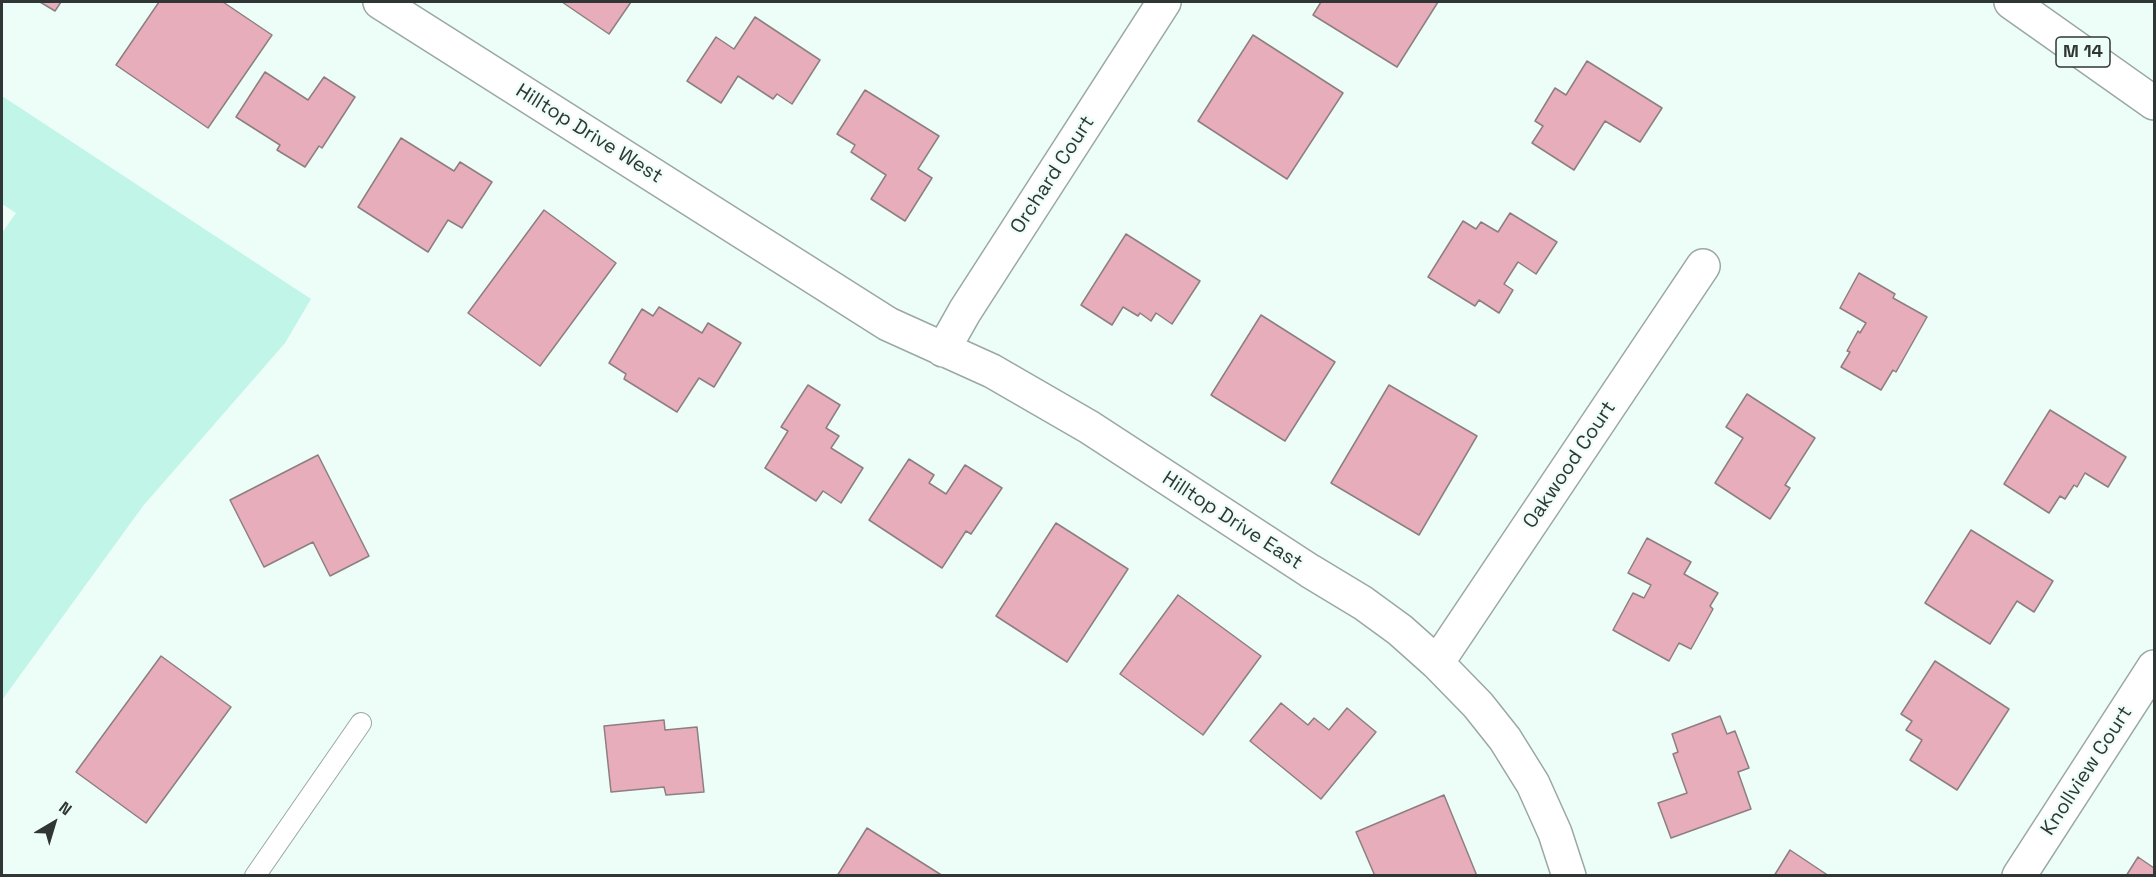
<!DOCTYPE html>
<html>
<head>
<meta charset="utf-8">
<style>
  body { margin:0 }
  #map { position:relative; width:2156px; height:877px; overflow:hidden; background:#edfdf8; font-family:"Space Grotesk",sans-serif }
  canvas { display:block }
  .frame { position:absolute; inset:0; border:3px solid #303635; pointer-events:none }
  .north { position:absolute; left:24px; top:793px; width:60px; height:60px; -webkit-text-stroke:4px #edfdf8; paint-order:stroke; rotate:38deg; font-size:16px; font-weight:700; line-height:24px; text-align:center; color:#303635 }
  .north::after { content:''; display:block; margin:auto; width:21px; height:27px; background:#303635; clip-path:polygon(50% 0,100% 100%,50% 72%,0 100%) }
</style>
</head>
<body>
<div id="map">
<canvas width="2156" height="877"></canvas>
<div class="frame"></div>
<div class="north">N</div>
</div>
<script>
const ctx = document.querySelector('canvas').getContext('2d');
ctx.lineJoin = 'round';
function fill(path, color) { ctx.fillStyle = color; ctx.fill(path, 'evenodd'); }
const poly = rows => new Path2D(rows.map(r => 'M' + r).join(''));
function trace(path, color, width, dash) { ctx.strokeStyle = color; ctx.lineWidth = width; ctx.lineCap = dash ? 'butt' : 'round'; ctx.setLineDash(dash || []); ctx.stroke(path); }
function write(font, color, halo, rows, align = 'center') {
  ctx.font = font + ' "Space Grotesk",sans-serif'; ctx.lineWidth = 4.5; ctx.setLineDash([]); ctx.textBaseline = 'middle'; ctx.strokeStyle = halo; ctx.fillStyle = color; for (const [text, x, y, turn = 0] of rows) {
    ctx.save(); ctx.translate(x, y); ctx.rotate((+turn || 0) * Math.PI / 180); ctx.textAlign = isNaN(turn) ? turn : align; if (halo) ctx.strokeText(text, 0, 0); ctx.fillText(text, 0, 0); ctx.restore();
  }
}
fill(poly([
  [2,96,311,299,285,343,143,506,2,700,2,233,16,213,2,204]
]), '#c0f5e7');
const building = poly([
  [40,2,61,2,55,11,40,2],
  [159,2,223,2,272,35,208,128,116,65,159,2],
  [562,2,631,2,609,34,562,2],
  [1321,2,1438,2,1397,67,1313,15,1321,2],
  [755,17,820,60,792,104,777,94,773,99,738,76,721,103,687,81,716,37,734,49,755,17],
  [1253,35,1343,93,1287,179,1198,121,1253,35],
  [1587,61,1662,108,1640,142,1605,121,1574,170,1532,143,1543,126,1535,121,1555,88,1566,95,1587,61],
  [265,72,308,100,324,77,355,97,322,148,319,146,305,167,277,150,280,145,236,117,265,72],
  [865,90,939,136,918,169,932,178,905,221,871,199,886,175,851,152,855,145,837,134,865,90],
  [401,138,454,171,460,162,492,182,462,228,448,220,428,252,358,207,401,138],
  [544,210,616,263,540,366,468,313,544,210],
  [1510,213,1557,242,1536,274,1518,262,1504,284,1513,290,1499,313,1479,300,1475,306,1428,277,1463,221,1476,229,1481,222,1498,232,1510,213],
  [1126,234,1200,281,1172,324,1156,313,1151,321,1140,313,1138,316,1123,307,1112,325,1081,305,1126,234],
  [1859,273,1895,294,1893,298,1927,317,1896,372,1893,370,1881,390,1841,367,1850,352,1847,351,1858,331,1860,333,1866,323,1840,308,1859,273],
  [659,307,702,333,708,323,741,343,714,387,699,378,677,412,624,379,626,374,609,363,642,309,653,316,659,307],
  [1261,315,1335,362,1285,441,1211,395,1261,315],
  [808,385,840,405,826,428,839,436,831,448,863,468,841,503,823,491,816,501,765,468,788,431,781,427,808,385],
  [1389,385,1477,436,1419,535,1331,483,1389,385],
  [1747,394,1815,438,1785,485,1790,488,1770,519,1715,483,1743,438,1726,427,1747,394],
  [2050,410,2126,457,2108,487,2085,473,2077,487,2074,485,2065,499,2060,496,2049,513,2004,484,2050,410],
  [318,455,369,556,330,576,313,542,264,567,230,500,318,455],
  [909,459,934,475,929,483,946,494,965,465,1002,488,971,534,966,531,942,568,869,520,909,459],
  [1056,523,1128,569,1067,662,996,616,1056,523],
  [1971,530,2053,581,2034,612,2017,601,1990,644,1925,603,1971,530],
  [1647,538,1691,562,1684,574,1718,593,1710,606,1713,609,1691,649,1679,643,1669,661,1613,630,1633,593,1644,598,1651,585,1628,573,1647,538],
  [1178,595,1261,656,1203,735,1120,674,1178,595],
  [161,656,231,707,146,823,76,772,161,656],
  [1935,661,2009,709,1957,790,1910,760,1922,740,1906,730,1912,721,1901,714,1935,661],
  [1281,703,1308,725,1314,718,1329,730,1347,708,1376,732,1321,799,1250,741,1281,703],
  [1720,716,1727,734,1735,731,1749,768,1738,772,1751,809,1671,838,1658,803,1687,793,1673,754,1678,752,1672,734,1720,716],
  [664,720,665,730,697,727,704,792,666,795,664,787,611,792,604,726,664,720],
  [1444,795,1477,876,1375,876,1356,832,1444,795],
  [867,828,943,876,837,876,867,828],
  [1790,850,1829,876,1774,876,1790,850],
  [2138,857,2154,868,2154,876,2126,876,2138,857]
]);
fill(building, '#e7adba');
trace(building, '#8d7f81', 1.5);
const service = poly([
  [255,876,361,723]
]);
const minor = poly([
  [380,2,888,324,992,371,1089,427,1310,571,1363,603,1400,630,1437,663,1478,705,1505,739,1533,784,1555,833,1569,876],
  [943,350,965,311,1164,2],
  [1437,663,1703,266],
  [2019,876,2154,667]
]);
const motorway = poly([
  [2011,2,2154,103]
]);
trace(service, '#9aa8a4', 22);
trace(minor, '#9aa8a4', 36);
trace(motorway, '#9aa8a4', 36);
trace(service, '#fff', 20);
trace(minor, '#fff', 33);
trace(motorway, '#fff', 33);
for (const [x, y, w] of [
  [2083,52,54]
]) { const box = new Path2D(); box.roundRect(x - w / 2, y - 15, w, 30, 4.5); ctx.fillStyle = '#edfdf8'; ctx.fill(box); trace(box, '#303635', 1.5); }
write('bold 18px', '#303635', null, [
  ["M 14",2083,52]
]);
write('20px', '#303635', '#edfdf8', [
  ["Hilltop Drive West",589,134,32],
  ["Orchard Court",1053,175,-57],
  ["Oakwood Court",1570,465,-56],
  ["Hilltop Drive East",1232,521,33],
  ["Knollview Court",2087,771,-57]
]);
</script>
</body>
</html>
